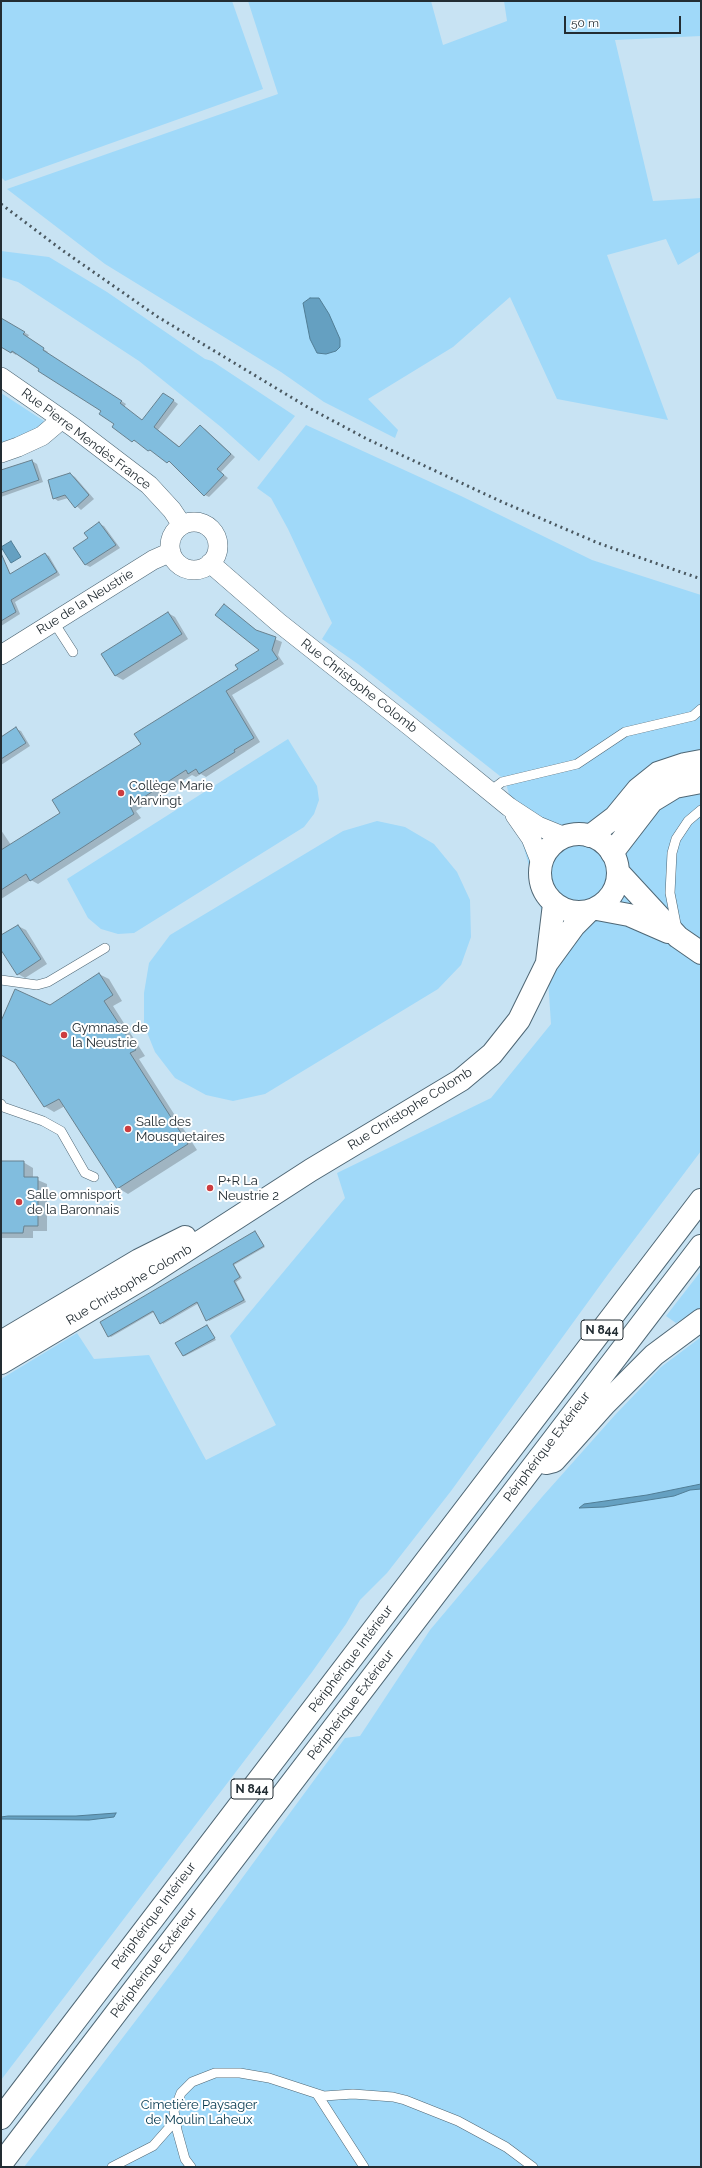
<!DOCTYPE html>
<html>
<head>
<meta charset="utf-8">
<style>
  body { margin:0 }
  #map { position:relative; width:702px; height:2168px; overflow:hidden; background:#c8e3f3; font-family:Raleway,sans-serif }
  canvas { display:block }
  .frame { position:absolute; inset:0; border:2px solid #232d33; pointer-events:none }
  .scale { position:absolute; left:564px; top:16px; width:117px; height:18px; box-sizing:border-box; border:2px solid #232d33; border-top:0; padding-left:5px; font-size:12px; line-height:14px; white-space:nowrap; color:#232d33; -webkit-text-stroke:3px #fff; paint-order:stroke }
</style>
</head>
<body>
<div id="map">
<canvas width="702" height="2168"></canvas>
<div class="frame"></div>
<div class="scale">50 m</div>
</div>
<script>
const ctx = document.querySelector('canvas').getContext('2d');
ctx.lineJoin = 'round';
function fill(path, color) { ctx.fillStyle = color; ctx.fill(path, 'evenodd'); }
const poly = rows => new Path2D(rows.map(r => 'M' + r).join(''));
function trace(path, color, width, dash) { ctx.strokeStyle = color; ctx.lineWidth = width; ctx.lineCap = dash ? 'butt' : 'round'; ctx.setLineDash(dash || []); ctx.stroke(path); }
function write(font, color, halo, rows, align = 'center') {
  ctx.font = font + ' Raleway,sans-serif'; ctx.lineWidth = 4; ctx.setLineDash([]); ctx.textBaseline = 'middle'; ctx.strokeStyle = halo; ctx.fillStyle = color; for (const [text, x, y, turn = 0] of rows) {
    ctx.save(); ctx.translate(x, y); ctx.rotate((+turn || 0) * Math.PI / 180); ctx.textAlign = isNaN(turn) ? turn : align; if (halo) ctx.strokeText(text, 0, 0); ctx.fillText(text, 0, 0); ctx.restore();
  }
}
fill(poly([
  [1,1,232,1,263,89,5,181,1,177],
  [248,1,431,1,443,45,507,21,504,1,701,1,701,36,615,40,653,201,701,198,701,251,678,265,666,239,607,255,668,420,557,399,510,297,453,347,368,399,398,430,395,438,324,402,281,372,105,264,7,189,278,94],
  [1,251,49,257,107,292,205,359,212,361,295,416,259,461,221,427,139,361,18,282,1,277],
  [1,393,44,421,38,431,1,446],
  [306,425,461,496,592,560,701,595,701,1151,609,1273,451,1491,387,1573,360,1600,346,1624,312,1672,1,2080,1,1379,77,1333,94,1359,149,1355,206,1460,276,1425,230,1336,345,1198,337,1173,491,1098,551,1024,544,920,505,780,358,664,322,639,332,623,288,529,271,498,257,488],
  [288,739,317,786,319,800,314,814,304,827,134,933,118,934,101,929,88,918,67,879],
  [377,821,405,827,434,844,457,872,470,900,471,937,461,965,438,989,265,1094,233,1101,206,1095,175,1078,155,1052,144,1025,144,993,149,963,170,935,343,831],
  [701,1271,701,1308,676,1323,666,1316],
  [701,1337,701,2167,24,2167,182,1960,345,1738,360,1736,430,1630,542,1497,615,1415,661,1367]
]), '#a0d9f9');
const water = poly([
  [310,298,319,298,329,314,340,339,340,347,336,351,326,354,317,353,310,339,303,303,310,298],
  [11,541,21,557,11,563,1,547,11,541],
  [701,1484,701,1489,690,1490,674,1496,604,1507,579,1508,584,1504,647,1495,701,1484],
  [116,1813,114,1817,89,1820,1,1819,1,1817,8,1816,76,1816,116,1813]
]);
fill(water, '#65a0c1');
trace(water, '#517e96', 1);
fill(poly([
  [4,321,29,335,27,338,48,352,47,353,126,404,124,407,143,421,167,396,178,404,158,430,180,447,200,427,205,429,235,457,221,472,228,478,209,497,205,495,173,464,138,442,133,441,114,427,116,424,103,411,17,353,16,355,1,346,1,323],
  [32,461,37,464,43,482,1,497,1,474],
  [70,474,75,477,94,499,81,510,68,498,58,501,54,498],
  [99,524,104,526,120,548,90,567,86,565,75,548,89,538],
  [45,554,49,556,60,575,15,602,20,614,1,626,1,588],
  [224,605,260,633,282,642,278,655,284,664,232,695,260,742,206,777,201,774,196,777,192,775,136,811,141,818,38,884,31,880,1,899,1,830,11,845,61,813,142,744,239,670,261,650],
  [168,613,175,617,188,639,123,680,116,676,102,654],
  [16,729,21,731,30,746,1,765,1,738],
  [18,926,26,930,47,964,25,978,18,974,1,948,1,937],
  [99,974,109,979,122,1001,113,1006,145,1056,139,1059,197,1150,128,1194,118,1188,65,1106,54,1112,44,1106,16,1063,1,1054,1,1023,50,1006],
  [1,1162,23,1162,33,1168,33,1178,47,1184,47,1231,33,1231,33,1238,1,1238],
  [255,1232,265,1247,234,1265,242,1278,236,1282,246,1302,209,1321,199,1303,163,1324,154,1312,111,1337,109,1336],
  [207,1326,216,1340,185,1356,183,1355]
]), '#0003');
const building = poly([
  [1,318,25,332,23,334,44,348,43,350,122,401,120,403,142,420,163,393,174,400,154,427,179,447,200,425,231,454,217,469,224,475,204,496,169,461,167,463,150,450,148,451,134,440,132,442,112,427,114,424,99,414,101,411,38,371,39,369,12,351,11,353,1,347,1,318],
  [32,460,39,480,1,493,1,470,32,460],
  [70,473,89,495,75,508,65,495,53,499,48,480,70,473],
  [99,522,116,545,85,565,73,548,88,538,84,533,99,522],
  [1,553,10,574,45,553,57,572,11,600,16,612,1,621,1,553],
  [224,604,256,630,276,637,272,650,278,659,226,691,254,738,234,750,235,752,199,774,196,769,188,774,186,770,130,806,134,814,83,847,30,881,26,874,1,890,1,850,60,813,52,800,141,744,134,734,238,669,235,665,259,650,215,615,224,604],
  [168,612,182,634,115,676,101,654,168,612],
  [16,727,26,743,1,759,1,737,16,727],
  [18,925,41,959,17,975,1,950,1,935,18,925],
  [99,973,113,995,104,1001,136,1050,130,1053,188,1144,117,1189,59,1099,44,1107,15,1063,1,1055,1,1021,15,989,50,1005,99,973],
  [1,1161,24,1161,24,1177,38,1177,38,1226,24,1226,23,1233,1,1233,1,1161],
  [255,1231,264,1246,233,1264,240,1277,234,1281,244,1300,206,1321,197,1302,160,1324,153,1311,108,1337,100,1322,255,1231],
  [207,1325,215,1338,183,1356,175,1343,207,1325]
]);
fill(building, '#81bdde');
trace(building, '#68818f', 1);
const lane = poly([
  [53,621,73,652],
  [490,791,502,782,577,764,625,732,693,716,701,709],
  [677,929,670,893,672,853,676,839,688,821,701,810],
  [1,980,37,985,48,982,105,948],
  [1,1104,3,1107,43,1121,61,1131,85,1173,94,1177],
  [317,2094,364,2167],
  [112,2167,153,2146,176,2120],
  [191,2167,185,2159,177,2130,174,2111,181,2093,192,2082,215,2073,240,2073,269,2078,324,2096,353,2094,393,2097,405,2100,458,2121,506,2147,533,2167]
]);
const street = poly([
  [1,377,73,427,149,485,172,510,182,525],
  [1,453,18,447,42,436,62,419],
  '170 546a24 24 0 1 1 48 0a24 24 0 1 1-48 0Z',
  [210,563,278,622,411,727,509,807,538,826,565,837],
  [1,655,153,560,171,552],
  [515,815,531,838,541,863]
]);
const secondary = poly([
  '540 873a39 39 0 1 1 78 0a39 39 0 1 1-78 0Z',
  [619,873,678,937,701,953],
  [597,909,629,915,668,932],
  [547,962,554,904],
  [1,1342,139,1260,185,1237],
  [1,1363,147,1276,311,1170,461,1080,492,1054,519,1020,547,963,574,926,588,912]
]);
const highway = poly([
  [590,836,615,817,638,789,658,773,685,764,701,761],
  [612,853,652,801,675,787,701,782],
  [546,1463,554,1461,605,1404,654,1355,701,1320],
  [1,2118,701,1200],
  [1,2164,701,1246]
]);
trace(lane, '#4f6775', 10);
trace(street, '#4f6775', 20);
trace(secondary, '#4f6775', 24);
trace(highway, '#4f6775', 24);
trace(lane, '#fff', 9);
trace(street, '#fff', 19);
trace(secondary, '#fff', 22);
trace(highway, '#fff', 22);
trace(poly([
  [1,204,62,250,158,317,309,408,367,439,500,501,598,543,701,579]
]), '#4a5860', 3, [2, 4]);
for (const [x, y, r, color] of [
  [121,793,4,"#cc3d40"],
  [64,1035,4,"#cc3d40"],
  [128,1129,4,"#cc3d40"],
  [210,1188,4,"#cc3d40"],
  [19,1202,4,"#cc3d40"]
]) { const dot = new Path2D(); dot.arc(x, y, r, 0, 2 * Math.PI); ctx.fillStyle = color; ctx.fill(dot); trace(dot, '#fff', 1.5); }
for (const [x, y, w] of [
  [602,1330,42],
  [252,1789,42]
]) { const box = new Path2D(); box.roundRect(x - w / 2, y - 10, w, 20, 3); ctx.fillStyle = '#fff'; ctx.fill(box); trace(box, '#232d33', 1); }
write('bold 12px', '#232d33', null, [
  ["N 844",602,1330],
  ["N 844",252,1789]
]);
write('13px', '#232d33', '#fff', [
  ["Rue Pierre Mendès France",86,439,37],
  ["Rue de la Neustrie",85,602,-32],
  ["Rue Christophe Colomb",359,686,38],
  ["Rue Christophe Colomb",410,1109,-32],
  ["Rue Christophe Colomb",129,1285,-31],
  ["Périphérique Extérieur",547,1447,-53],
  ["Périphérique Intérieur",351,1659,-53],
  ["Périphérique Extérieur",351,1705,-53],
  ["Périphérique Intérieur",154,1916,-53],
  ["Périphérique Extérieur",154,1963,-53]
]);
write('13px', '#232d33', '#fff', [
  ["Collège Marie",129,786],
  ["Marvingt",129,801],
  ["Gymnase de",72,1028],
  ["la Neustrie",72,1043],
  ["Salle des",136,1122],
  ["Mousquetaires",136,1137],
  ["P+R La",218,1181],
  ["Neustrie 2",218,1196],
  ["Salle omnisport",27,1195],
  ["de la Baronnais",27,1210]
], 'left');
write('13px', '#00364d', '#fff', [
  ["Cimetière Paysager",199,2105],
  ["de Moulin Laheux",199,2120]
]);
</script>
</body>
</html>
